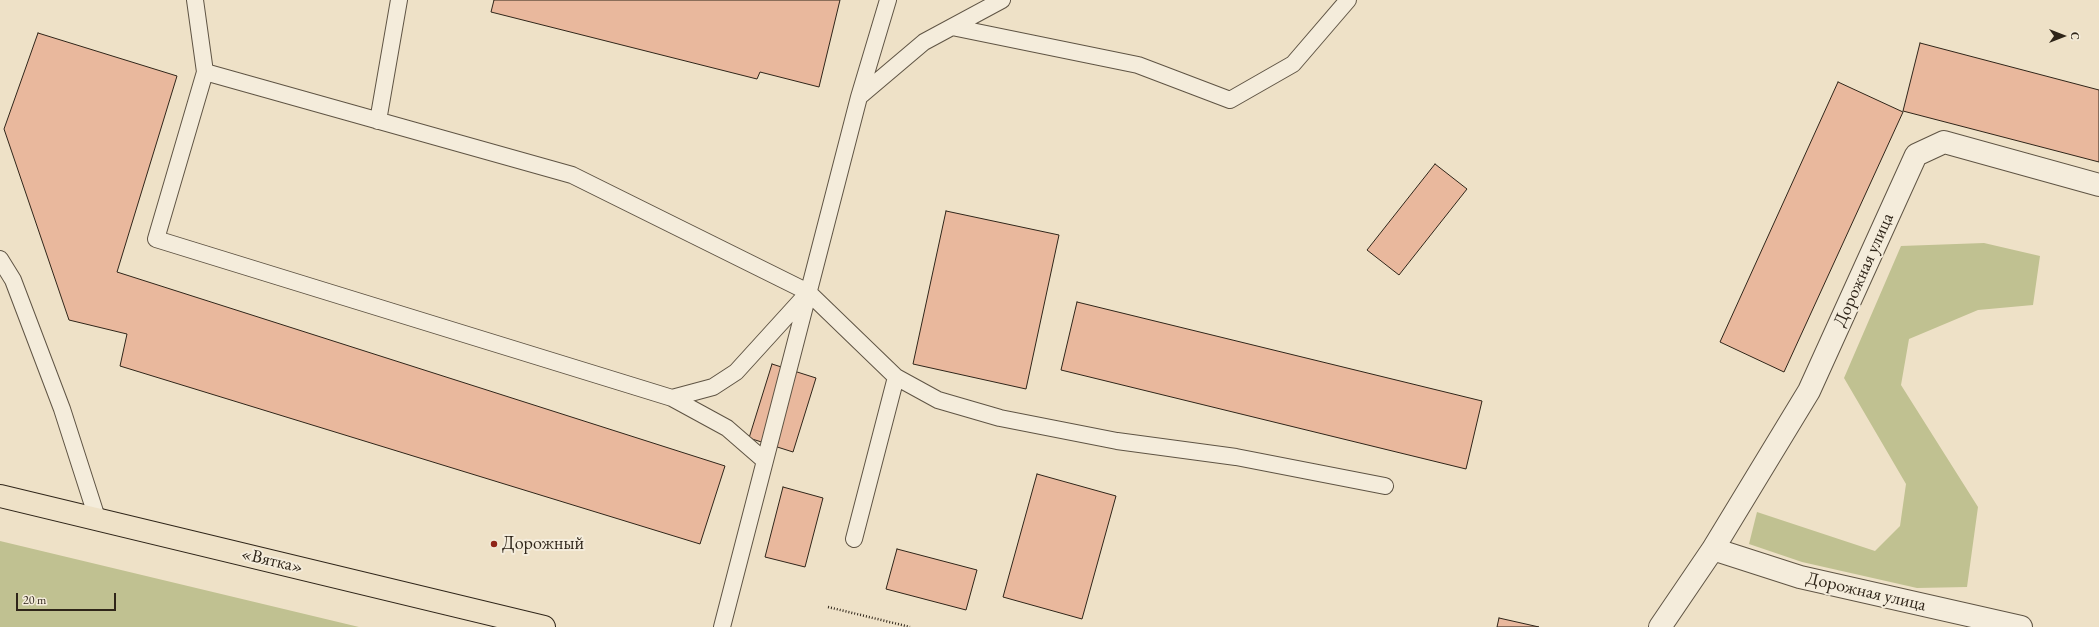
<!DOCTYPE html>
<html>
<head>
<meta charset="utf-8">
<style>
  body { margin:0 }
  #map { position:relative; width:2099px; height:627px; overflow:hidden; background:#eee1c7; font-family:"EB Garamond",serif }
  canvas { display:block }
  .north { position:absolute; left:2043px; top:16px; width:40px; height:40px; -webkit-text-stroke:3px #f4ecdb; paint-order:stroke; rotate:90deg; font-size:11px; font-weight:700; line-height:16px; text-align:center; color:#2f2519 }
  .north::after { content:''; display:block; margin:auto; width:14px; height:18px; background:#2f2519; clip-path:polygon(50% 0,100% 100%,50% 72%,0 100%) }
  .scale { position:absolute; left:16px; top:593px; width:100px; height:18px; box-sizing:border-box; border:2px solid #2f2519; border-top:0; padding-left:5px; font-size:12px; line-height:14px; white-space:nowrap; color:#2f2519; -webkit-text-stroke:3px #f4ecdb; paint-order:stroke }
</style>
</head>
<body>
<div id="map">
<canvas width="2099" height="627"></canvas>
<div class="north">С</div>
<div class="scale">20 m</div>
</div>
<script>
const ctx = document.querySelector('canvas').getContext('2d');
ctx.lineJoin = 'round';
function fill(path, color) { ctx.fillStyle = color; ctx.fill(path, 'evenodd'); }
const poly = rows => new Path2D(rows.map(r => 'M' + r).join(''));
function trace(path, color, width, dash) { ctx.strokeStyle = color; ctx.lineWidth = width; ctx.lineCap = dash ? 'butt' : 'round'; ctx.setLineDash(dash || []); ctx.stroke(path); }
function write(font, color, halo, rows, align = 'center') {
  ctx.font = font + ' "EB Garamond",serif'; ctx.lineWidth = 4; ctx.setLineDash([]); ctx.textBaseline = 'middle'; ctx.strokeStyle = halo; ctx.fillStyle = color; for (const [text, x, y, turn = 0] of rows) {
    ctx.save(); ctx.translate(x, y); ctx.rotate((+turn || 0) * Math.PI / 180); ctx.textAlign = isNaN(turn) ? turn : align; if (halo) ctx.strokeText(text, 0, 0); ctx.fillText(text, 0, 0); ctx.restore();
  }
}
fill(poly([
  [1984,243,2040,256,2033,305,1978,310,1909,339,1901,385,1978,507,1967,587,1917,588,1802,562,1749,544,1757,512,1875,551,1900,526,1906,484,1844,378,1901,246],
  [0,541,359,627,0,627]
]), '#c0c191');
const building = poly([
  [494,0,840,0,819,87,760,72,757,79,491,12,494,0],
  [38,33,177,76,117,272,725,466,700,544,120,366,127,334,69,320,4,129,38,33],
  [1920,43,2099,90,2099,162,1903,111,1920,43],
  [1838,82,1903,112,1784,372,1720,342,1838,82],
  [1435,164,1467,189,1399,275,1367,250,1435,164],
  [946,211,1059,235,1026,389,913,364,946,211],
  [1077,302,1482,401,1466,469,1061,370,1077,302],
  [772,364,816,378,793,452,749,438,772,364],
  [1037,474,1116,496,1082,619,1003,597,1037,474],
  [783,487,823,498,805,567,765,557,783,487],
  [897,549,977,570,966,610,886,589,897,549],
  [1499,618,1539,627,1497,627,1499,618]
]);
fill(building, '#e9b89d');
trace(building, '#2f2519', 1);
const service = poly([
  [195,0,205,72,156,239,672,398,727,428,765,461],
  [952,27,1138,65,1230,100,1293,64,1348,0],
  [205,72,572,175,808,292,896,377,938,400,1000,418,1117,441,1236,457,1385,486],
  [859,97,924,42,1002,0],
  [378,121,399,0],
  [0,259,13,280,62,409,98,521],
  [672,398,713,387,736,372,806,295],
  [854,539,896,377],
  [722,627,859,97,888,0]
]);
const minor = poly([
  [1660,627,1713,549],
  [2021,627,1800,577,1713,549,1809,391,1916,155,1944,142,2099,185]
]);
const primary = poly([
  [0,496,544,627]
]);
trace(service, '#5f5444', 18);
trace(minor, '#5f5444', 24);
trace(primary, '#2f2519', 24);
trace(poly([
  [828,607,910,627]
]), '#2f2519', 2.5, [1, 2]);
trace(service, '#f4ecdb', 16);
trace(minor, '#f4ecdb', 22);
trace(primary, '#eee1c7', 22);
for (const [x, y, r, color] of [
  [494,544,4,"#8f2418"]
]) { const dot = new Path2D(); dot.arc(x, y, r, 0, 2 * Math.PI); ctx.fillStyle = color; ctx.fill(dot); trace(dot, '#f4ecdb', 1.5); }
write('18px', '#2f2519', '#f4ecdb', [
  ["Дорожная улица",1864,270,-66],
  ["«Вятка»",272,561,13],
  ["Дорожная улица",1866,592,13]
]);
write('18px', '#2f2519', '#f4ecdb', [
  ["Дорожный",502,544]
], 'left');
</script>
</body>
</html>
